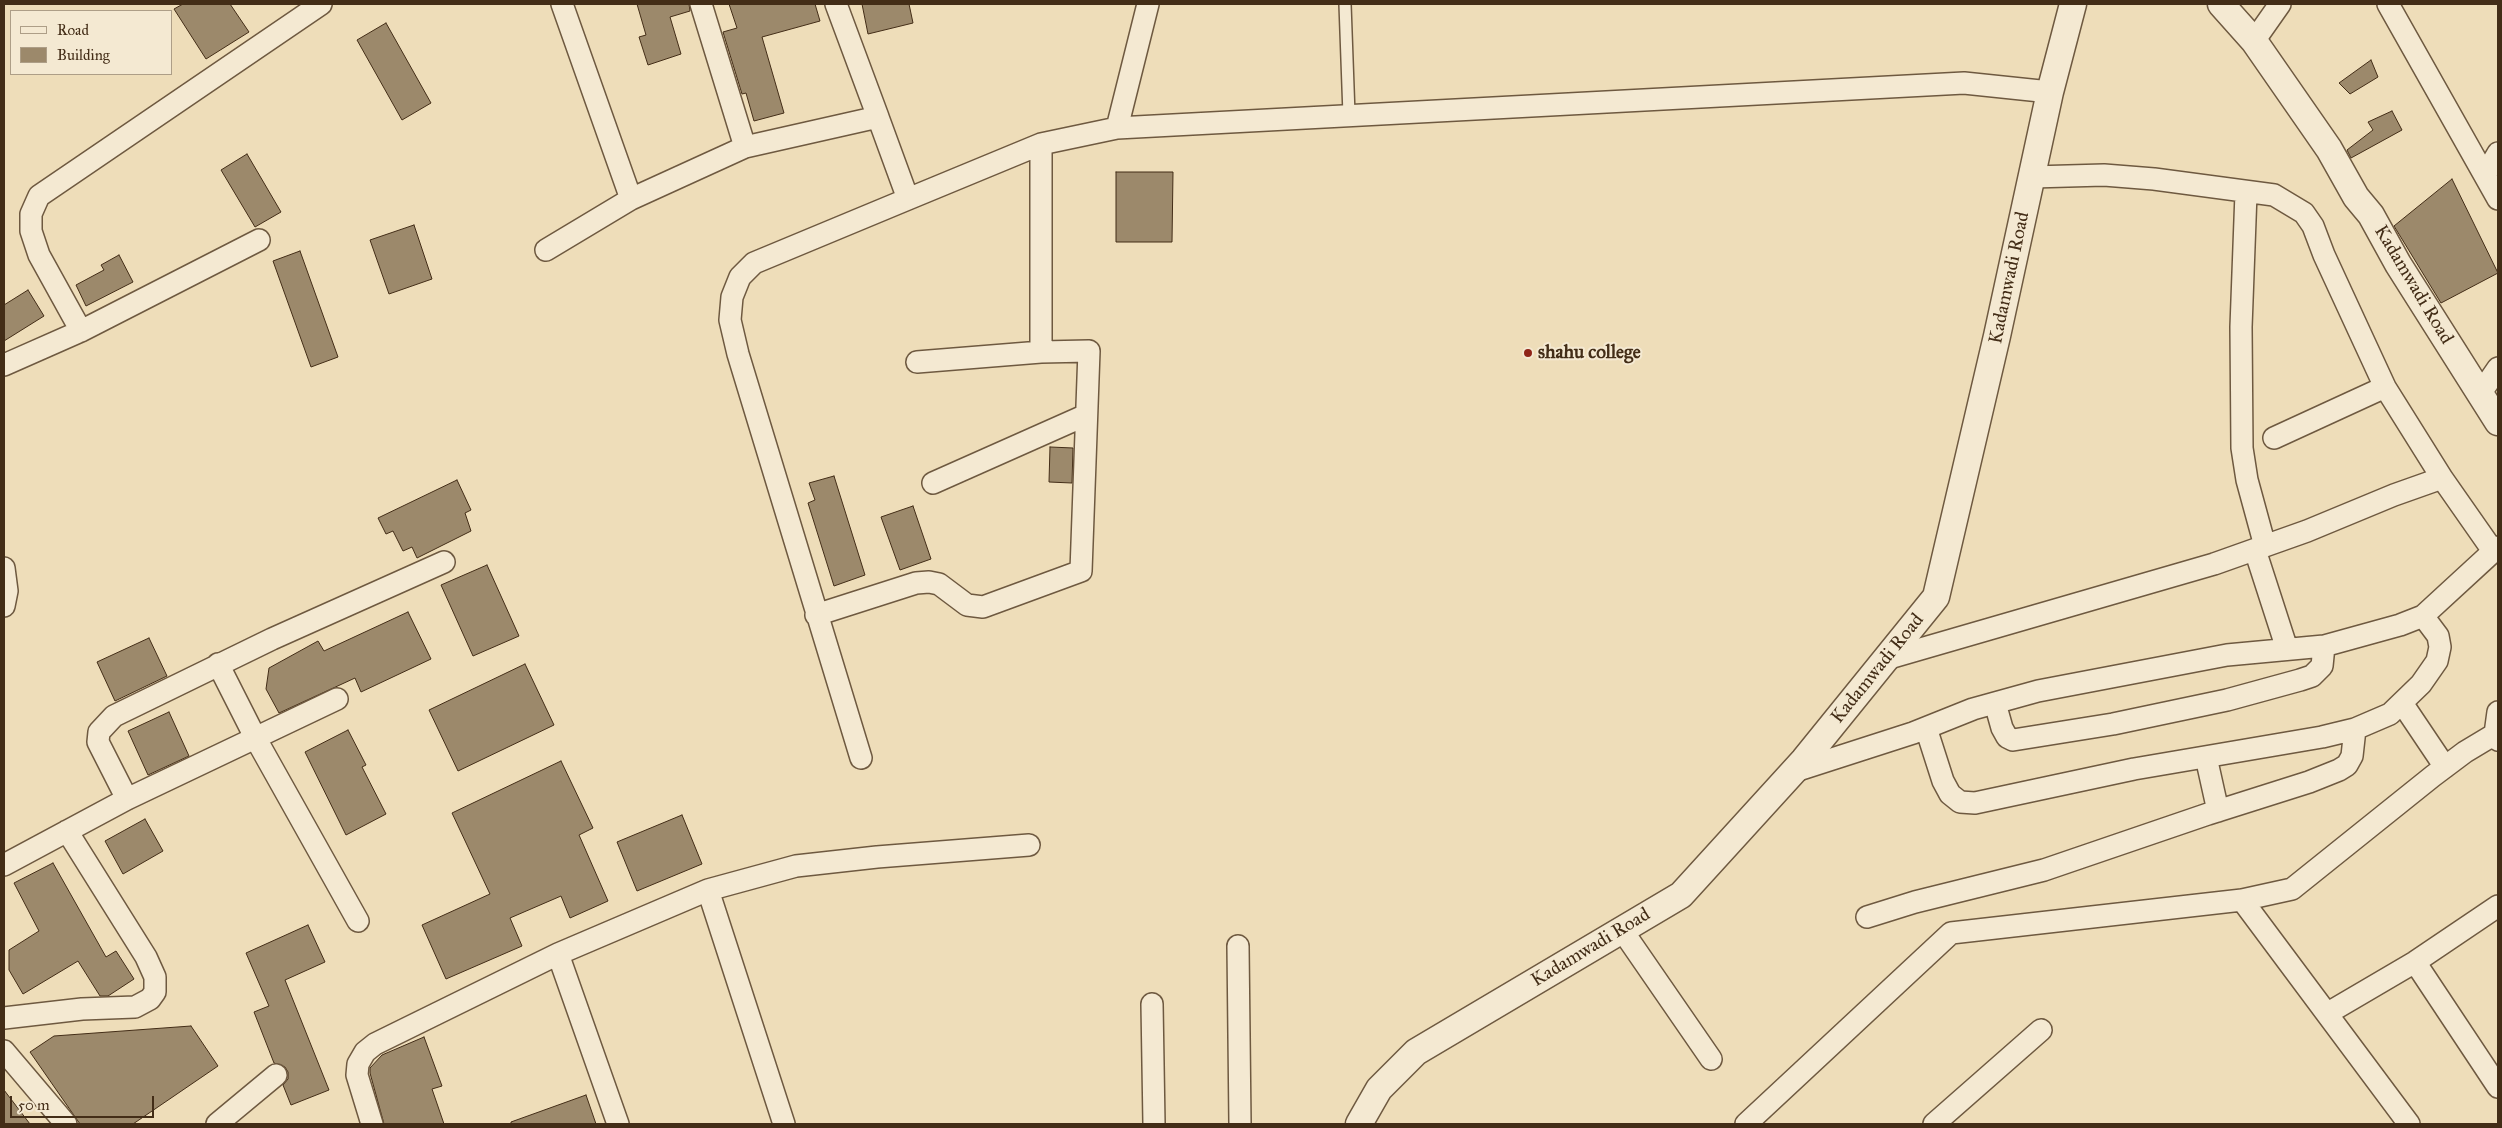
<!DOCTYPE html>
<html>
<head>
<meta charset="utf-8">
<style>
  body { margin:0 }
  #map { position:relative; width:2502px; height:1128px; overflow:hidden; background:#eeddb9; font-family:"IM FELL Great Primer",serif }
  canvas { display:block }
  .frame { position:absolute; inset:0; border:5px solid #432d17; pointer-events:none }
  .legend { position:absolute; left:10px; top:10px; width:162px; height:65px; box-sizing:border-box; background:#f4e9d2; border:1px solid #ad9e87; margin:0; padding:6px 9px; list-style:none; font-size:15px; color:#432d17 }
  .legend li { display:flex; align-items:center; gap:10px; height:25px }
  .legend b { width:25px; border:1px solid #ad9e87 }
  .scale { position:absolute; left:10px; top:1096px; width:144px; height:22px; box-sizing:border-box; border:2px solid #432d17; border-top:0; padding-left:6px; font-size:15px; line-height:18px; white-space:nowrap; color:#432d17; -webkit-text-stroke:4px #f4e9d2; paint-order:stroke }
</style>
</head>
<body>
<div id="map">
<canvas width="2502" height="1128"></canvas>
<div class="frame"></div>
<ul class="legend">
<li><b style="height:6px;background:#f4e9d2"></b>Road</li>
<li><b style="height:14px;background:#9c896b"></b>Building</li>
</ul>
<div class="scale">50 m</div>
</div>
<script>
const ctx = document.querySelector('canvas').getContext('2d');
ctx.lineJoin = 'round';
function fill(path, color) { ctx.fillStyle = color; ctx.fill(path, 'evenodd'); }
const poly = rows => new Path2D(rows.map(r => 'M' + r).join(''));
function trace(path, color, width, dash) { ctx.strokeStyle = color; ctx.lineWidth = width; ctx.lineCap = dash ? 'butt' : 'round'; ctx.setLineDash(dash || []); ctx.stroke(path); }
function write(font, color, halo, rows, align = 'center') {
  ctx.font = font + ' "IM FELL Great Primer",serif'; ctx.lineWidth = 4; ctx.setLineDash([]); ctx.textBaseline = 'middle'; ctx.strokeStyle = halo; ctx.fillStyle = color; for (const [text, x, y, turn = 0] of rows) {
    ctx.save(); ctx.translate(x, y); ctx.rotate((+turn || 0) * Math.PI / 180); ctx.textAlign = isNaN(turn) ? turn : align; if (halo) ctx.strokeText(text, 0, 0); ctx.fillText(text, 0, 0); ctx.restore();
  }
}
const building = poly([
  [183,4,230,4,249,32,206,59,174,9,183,4],
  [637,4,689,4,690,11,670,17,681,54,648,65,639,37,646,35,637,4],
  [729,4,815,4,820,21,762,37,784,113,754,121,746,93,742,94,723,32,737,28,729,4],
  [862,4,909,4,913,23,868,34,862,4],
  [386,23,431,103,402,120,357,40,386,23],
  [2371,60,2378,77,2350,94,2339,83,2371,60],
  [2392,111,2402,130,2351,158,2347,150,2373,130,2368,122,2392,111],
  [247,154,281,212,255,227,221,170,247,154],
  [1116,172,1173,172,1172,242,1116,242,1116,172],
  [2452,179,2498,273,2441,303,2394,226,2452,179],
  [414,225,432,279,389,294,370,240,414,225],
  [300,251,338,357,311,367,273,261,300,251],
  [119,255,133,282,86,306,76,285,104,270,101,265,119,255],
  [28,290,44,316,4,341,4,305,28,290],
  [1050,447,1073,448,1072,483,1049,482,1050,447],
  [834,476,865,575,834,586,808,503,815,500,809,483,834,476],
  [457,480,471,510,465,513,471,531,417,558,412,547,403,551,393,531,386,534,378,518,457,480],
  [913,506,931,559,900,570,881,517,913,506],
  [487,565,519,636,473,656,441,585,487,565],
  [408,612,431,659,361,692,355,678,279,713,266,689,269,668,318,641,324,651,408,612],
  [149,638,167,676,115,701,97,662,149,638],
  [525,664,554,725,458,771,429,710,525,664],
  [169,712,189,756,148,775,128,731,169,712],
  [348,730,366,765,362,767,386,814,346,835,305,752,348,730],
  [561,761,593,828,579,835,608,901,570,918,561,896,510,918,522,946,446,979,422,925,490,894,452,813,561,761],
  [682,815,702,864,637,891,617,842,682,815],
  [145,819,163,851,123,874,105,841,145,819],
  [53,863,106,957,116,951,134,979,108,996,100,996,78,961,23,994,9,970,9,950,39,931,14,883,53,863],
  [308,925,325,962,285,980,329,1090,291,1105,283,1085,288,1079,288,1072,285,1067,274,1063,254,1012,269,1006,246,953,308,925],
  [191,1026,218,1066,133,1124,80,1124,30,1052,54,1036,191,1026],
  [424,1037,442,1086,432,1089,444,1124,384,1124,370,1073,370,1068,382,1055,424,1037],
  [4,1090,30,1124,4,1124,4,1090],
  [586,1095,596,1124,511,1124,511,1122,586,1095]
]);
fill(building, '#9c896b');
trace(building, '#432d17', 1);
const service = poly([
  [1345,4,1349,115]
]);
const minor = poly([
  [562,4,631,199],
  [701,4,745,147],
  [1148,4,1117,128,1964,83,2050,92],
  [2388,4,2498,199],
  [2254,41,2280,4],
  [878,117,908,199,1041,144,1117,128],
  [2485,175,2498,153],
  [2032,177,2104,175,2154,179,2274,195,2304,213,2313,226,2324,255,2385,387,2442,478],
  [2246,193,2241,327,2242,448,2247,480,2265,546],
  [546,250,631,199,745,147,878,117,836,4],
  [81,331,39,255,31,231,31,214,39,196,321,4],
  [917,362,1041,352],
  [4,365,81,331,259,240],
  [2480,394,2498,368],
  [2274,438,2385,387],
  [933,483,1086,415],
  [2255,550,2287,649],
  [4,568,7,591,4,606],
  [816,615,916,583,929,582,939,584,967,605,983,607,1081,571,1089,351,1041,352,1041,144],
  [1886,659,2214,564,2307,531,2394,495,2442,478,2493,551],
  [218,664,256,739,358,921],
  [1995,703,2002,728,2007,737,2013,740,2113,724,2227,700,2300,680,2312,676,2322,666,2324,646],
  [2402,703,2445,767],
  [2498,712,2495,734,2498,740],
  [1926,728,1943,781,1950,794,1960,802,1975,803,2134,769,2322,737,2355,729,2390,714,2421,684,2437,661,2440,647,2438,636,2423,616],
  [2206,757,2218,811],
  [861,758,738,354,730,320,732,297,740,277,754,263,908,199],
  [1795,771,1913,733,1973,709,2038,691,2227,655,2324,646,2400,625,2423,616,2498,547],
  [127,799,98,742,99,732,114,716,272,639,444,562],
  [4,865,127,799,337,699],
  [708,890,796,866,877,857,1029,845],
  [2242,900,2292,889,2433,776,2465,752,2495,734],
  [1867,917,1915,902,2044,870,2208,814,2309,782,2339,770,2347,765,2352,756,2355,729],
  [1622,930,1711,1059],
  [1238,946,1240,1124],
  [558,954,618,1124],
  [2415,962,2498,1087],
  [1152,1004,1154,1124],
  [2328,1013,2415,962,2498,906],
  [4,1018,82,1009,135,1007,150,999,155,992,155,977,146,957,67,831],
  [4,1051,66,1124],
  [217,1124,276,1075],
  [372,1124,357,1075,358,1064,365,1052,375,1044,558,954,708,890,784,1124],
  [1746,1124,1951,933,2242,900,2409,1124],
  [1934,1124,2041,1030]
]);
const tertiary = poly([
  [2221,4,2254,41,2329,149,2356,197,2371,215,2398,264,2498,422],
  [1359,1124,1379,1089,1416,1052,1681,895,1804,760,1936,597,1997,336,2050,92,2073,4]
]);
trace(service, '#6e5940', 14);
trace(minor, '#6e5940', 24);
trace(tertiary, '#6e5940', 29);
trace(service, '#f4e9d2', 11);
trace(minor, '#f4e9d2', 21);
trace(tertiary, '#f4e9d2', 26);
for (const [x, y, r, color] of [
  [1528,353,5,"#8f2418"]
]) { const dot = new Path2D(); dot.arc(x, y, r, 0, 2 * Math.PI); ctx.fillStyle = color; ctx.fill(dot); trace(dot, '#f4e9d2', 2); }
write('19px', '#432d17', '#f4e9d2', [
  ["Kadamwadi Road",2010,278,-78],
  ["Kadamwadi Road",2413,285,59],
  ["Kadamwadi Road",1878,669,-51],
  ["Kadamwadi Road",1591,948,-31]
]);
write('bold 19px', '#432d17', '#f4e9d2', [
  ["shahu college",1538,353]
], 'left');
</script>
</body>
</html>
